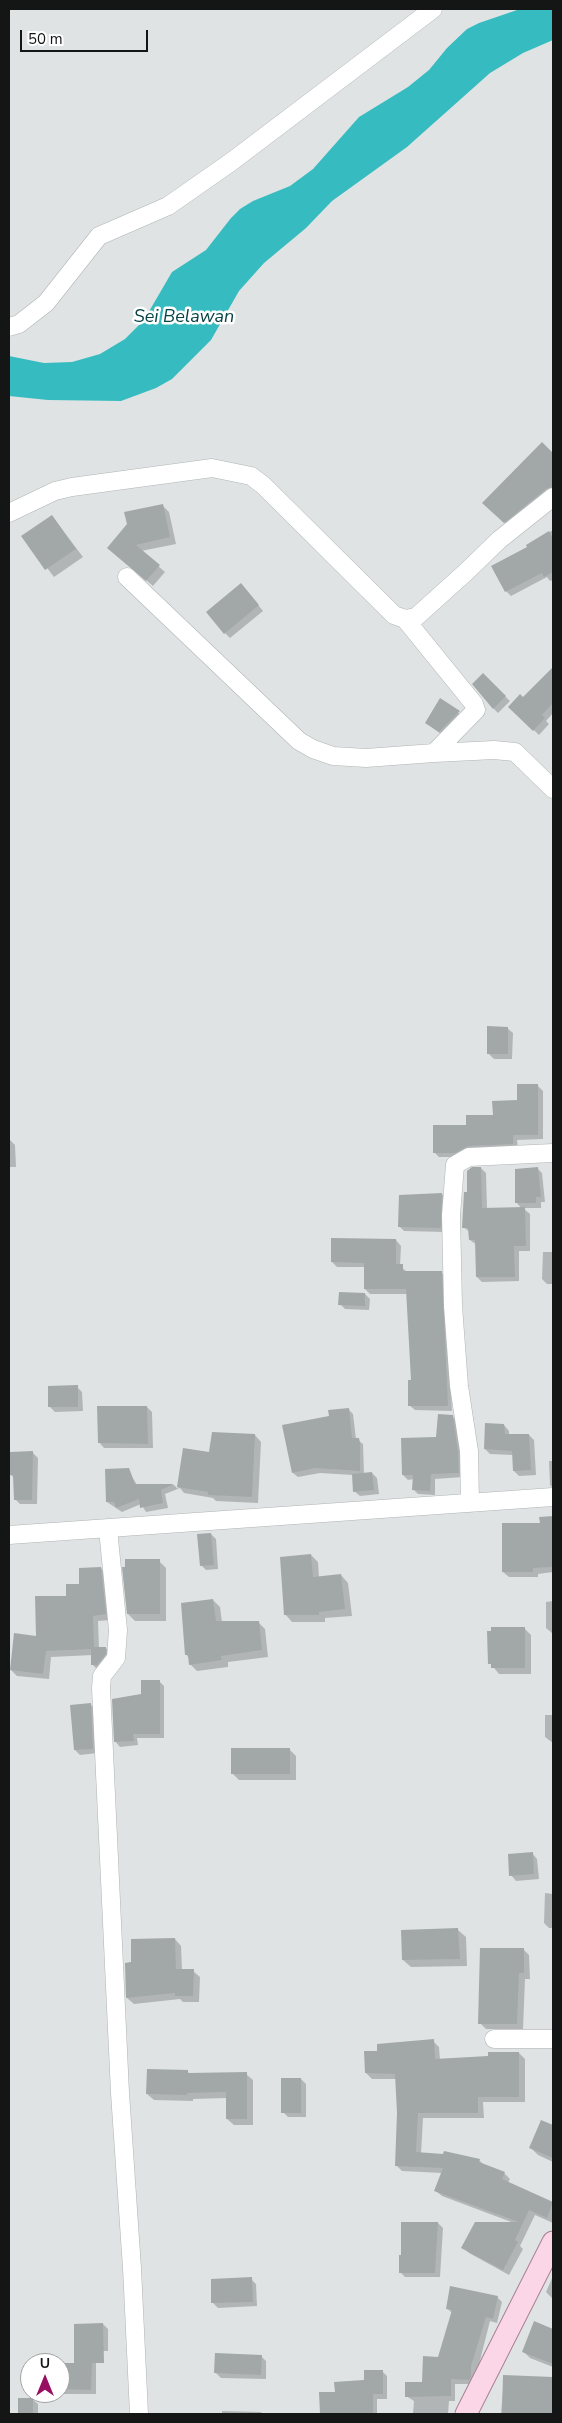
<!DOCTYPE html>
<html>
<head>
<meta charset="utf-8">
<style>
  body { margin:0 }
  #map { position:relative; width:562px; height:2423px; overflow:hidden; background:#dfe3e3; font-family:"Nunito Sans",sans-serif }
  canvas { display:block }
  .frame { position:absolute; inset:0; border:10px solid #141515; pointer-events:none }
  .north { position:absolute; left:20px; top:2353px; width:50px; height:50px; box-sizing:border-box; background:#fff; border:1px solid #a1a1a1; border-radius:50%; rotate:0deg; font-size:14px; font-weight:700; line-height:20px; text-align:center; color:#141515 }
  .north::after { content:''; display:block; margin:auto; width:18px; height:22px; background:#970e63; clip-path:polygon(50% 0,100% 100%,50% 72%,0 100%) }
  .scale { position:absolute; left:20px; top:30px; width:128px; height:22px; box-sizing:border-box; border:2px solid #141515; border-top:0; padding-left:6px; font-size:15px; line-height:18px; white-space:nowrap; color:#141515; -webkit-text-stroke:4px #fff; paint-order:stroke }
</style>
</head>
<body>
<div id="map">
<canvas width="562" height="2423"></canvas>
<div class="frame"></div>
<div class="north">U</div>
<div class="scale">50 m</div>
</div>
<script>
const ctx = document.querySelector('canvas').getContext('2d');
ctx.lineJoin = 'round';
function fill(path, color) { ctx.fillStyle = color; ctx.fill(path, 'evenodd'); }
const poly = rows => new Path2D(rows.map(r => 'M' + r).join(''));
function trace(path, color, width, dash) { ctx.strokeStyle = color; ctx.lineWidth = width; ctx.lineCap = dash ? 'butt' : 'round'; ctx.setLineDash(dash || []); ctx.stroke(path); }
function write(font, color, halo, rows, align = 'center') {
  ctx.font = font + ' "Nunito Sans",sans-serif'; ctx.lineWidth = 5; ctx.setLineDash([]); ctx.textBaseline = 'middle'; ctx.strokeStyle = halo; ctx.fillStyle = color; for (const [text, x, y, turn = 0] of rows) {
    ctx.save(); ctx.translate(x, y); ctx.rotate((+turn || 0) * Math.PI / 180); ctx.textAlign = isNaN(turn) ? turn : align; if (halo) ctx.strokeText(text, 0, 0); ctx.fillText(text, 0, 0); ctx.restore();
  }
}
fill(poly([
  [520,9,553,9,553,40,523,53,490,73,407,147,332,201,306,228,264,263,239,291,211,340,172,379,156,388,121,401,48,400,9,396,9,356,44,363,72,362,100,354,125,339,144,320,172,272,206,250,231,218,240,209,253,201,290,186,313,169,359,117,408,87,429,70,447,48,467,29,479,23]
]), '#36bcc0');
fill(poly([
  [542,444,553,455,553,495,511,528,490,509],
  [163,506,169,512,176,544,141,551,165,572,153,586,108,548],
  [52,516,83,557,54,577,23,536],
  [553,530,553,580,550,581,547,577,511,596,506,591,529,548,527,545],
  [246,590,263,611,230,638,225,633],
  [553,669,553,713,546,721,549,724,539,735,510,707,523,698],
  [483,675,510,701,498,713,493,708],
  [440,700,464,717,445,737,426,723],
  [507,1028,513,1033,512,1059,494,1059,488,1053],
  [538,1086,543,1091,543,1139,517,1140,518,1149,461,1157,439,1157,434,1152,467,1126,494,1116],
  [9,1139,15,1145,16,1167,9,1167],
  [481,1168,486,1173,487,1209,522,1209,516,1202,537,1168,542,1173,545,1202,541,1202,541,1208,523,1208,530,1214,530,1251,519,1251,519,1281,482,1282,477,1277,477,1245,470,1240,470,1232,463,1227,468,1193],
  [442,1194,446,1199,445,1232,404,1231,400,1227],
  [396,1240,401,1246,400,1266,407,1272,441,1272,446,1277,452,1411,415,1410,409,1405,413,1381,408,1294,370,1294,365,1289,365,1267,337,1267,332,1262],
  [543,1252,553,1252,553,1284,547,1284,542,1279],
  [365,1294,370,1299,369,1310,345,1309,340,1304],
  [77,1387,82,1392,83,1411,55,1412,50,1407],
  [147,1407,152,1412,153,1448,104,1448,99,1442],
  [349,1410,353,1414,356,1439,363,1444,364,1474,372,1473,377,1478,379,1494,360,1496,354,1491,353,1475,320,1473,298,1477,293,1473,330,1417],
  [452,1416,457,1421,463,1477,435,1479,435,1495,418,1494,413,1489,414,1479,408,1480,403,1475,438,1438],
  [504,1425,509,1431,509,1436,529,1435,534,1440,536,1475,519,1476,514,1471,513,1455,490,1454,485,1449],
  [255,1435,261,1442,258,1503,216,1501,213,1498,184,1493,180,1488,165,1494,168,1508,146,1512,141,1504,122,1512,107,1502,128,1470,137,1485,174,1485,178,1489,184,1449,210,1453],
  [9,1453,33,1453,38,1458,37,1504,20,1504,15,1499,15,1478,9,1474],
  [549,1461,553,1461,553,1488,550,1485],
  [553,1517,553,1572,538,1574,538,1577,509,1577,503,1572,541,1524,541,1518],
  [211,1534,216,1539,218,1569,206,1570,201,1565],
  [311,1555,318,1562,319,1578,341,1575,348,1583,352,1616,325,1618,325,1622,292,1622,285,1614],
  [159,1561,166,1568,166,1621,135,1621,128,1614],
  [101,1568,106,1574,111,1620,98,1621,99,1648,106,1648,111,1654,98,1670,93,1665,93,1655,51,1657,49,1679,17,1676,11,1670,67,1597],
  [213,1600,220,1607,222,1622,258,1622,265,1629,268,1657,228,1662,228,1667,197,1671,190,1664,189,1658,186,1654],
  [553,1601,553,1664,552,1633,546,1628,546,1602],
  [524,1628,531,1635,531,1674,499,1674,490,1663],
  [159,1681,164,1686,164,1738,137,1738,138,1745,120,1747,115,1741,142,1695],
  [91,1705,96,1710,98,1753,80,1755,75,1750],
  [545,1715,553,1715,553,1743,545,1737],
  [289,1749,296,1756,296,1780,239,1780,232,1773],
  [532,1853,537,1859,539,1879,516,1881,511,1875],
  [545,1893,553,1894,553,1928,549,1928,544,1923],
  [458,1930,466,1937,467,1966,411,1967,403,1960],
  [175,1939,181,1946,182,1970,193,1971,200,1977,199,2002,183,2002,180,1999,134,2004,127,1998,133,1963],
  [523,1949,529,1955,530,1979,525,1979,523,2029,486,2029,480,2023],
  [433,2041,439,2047,440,2060,490,2057,519,2053,525,2059,525,2102,483,2102,484,2118,423,2118,421,2154,479,2160,484,2165,504,2173,510,2179,508,2183,553,2203,553,2223,535,2215,520,2246,523,2249,509,2275,469,2253,463,2247,514,2223,442,2196,436,2191,442,2173,402,2171,396,2165,399,2113,397,2079,372,2079,366,2073,379,2052],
  [187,2071,190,2074,246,2074,253,2080,253,2125,234,2125,227,2119,227,2098,193,2099,193,2101,154,2100,147,2094],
  [301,2079,306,2084,306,2117,288,2117,283,2112],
  [542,2122,553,2127,553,2162,538,2155,530,2147],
  [438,2223,443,2228,440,2277,405,2277,400,2272],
  [553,2276,553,2299,546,2292],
  [251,2279,256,2284,257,2306,218,2308,213,2303],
  [497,2297,502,2302,497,2323,490,2321,474,2384,455,2384,455,2401,449,2401,448,2414,413,2414,414,2401,406,2396,423,2383,439,2358,453,2314,447,2308],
  [535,2323,553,2330,553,2367,530,2358,523,2351],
  [103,2324,108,2329,108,2351,96,2351,96,2394,58,2394,60,2364,76,2365],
  [261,2356,266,2361,266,2379,221,2378,216,2373],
  [382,2371,387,2376,387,2399,377,2399,377,2414,321,2414,320,2393,337,2393],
  [504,2377,553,2378,553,2414,501,2414],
  [32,2399,38,2404,38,2414,20,2414,19,2400],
  [222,2411,261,2412,263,2414,222,2414]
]), '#0003');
fill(poly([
  [542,442,553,453,553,487,546,489,504,523,482,503],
  [163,504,170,537,136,545,160,565,146,581,107,548,127,524,124,512],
  [52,515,76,549,45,570,21,536],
  [549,531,553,539,553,572,544,577,542,573,505,592,491,566,527,547,526,545],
  [241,583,259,605,224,634,206,612],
  [553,667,553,703,542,715,545,718,533,731,508,707,520,694,523,697],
  [483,673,506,696,493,709,472,684],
  [440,698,460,711,439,732,425,723],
  [487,1026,508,1027,508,1054,487,1054],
  [517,1084,538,1084,538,1135,513,1135,513,1144,468,1146,455,1153,433,1153,433,1125,466,1125,466,1115,493,1115,492,1101,517,1100],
  [472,1167,481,1167,482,1208,525,1207,526,1246,514,1246,515,1277,476,1277,475,1240,469,1240,468,1228,462,1228,464,1192,467,1192,467,1171],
  [538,1167,541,1197,536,1197,536,1203,515,1203,515,1169],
  [442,1193,441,1228,398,1227,399,1195],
  [331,1238,396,1239,396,1264,403,1264,403,1271,442,1271,448,1406,408,1406,408,1380,411,1380,406,1289,364,1289,364,1263,331,1262],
  [339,1292,365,1293,365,1306,338,1305],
  [78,1385,78,1407,48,1407,48,1386],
  [97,1406,147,1406,148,1444,98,1443],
  [349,1408,352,1438,359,1438,360,1443,360,1471,315,1468,292,1473,282,1425,329,1416,328,1410],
  [438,1414,453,1415,458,1452,459,1473,431,1474,430,1491,412,1490,413,1475,402,1475,401,1438,436,1437],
  [485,1423,504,1424,505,1434,529,1434,531,1470,513,1471,512,1451,484,1449],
  [212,1432,255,1434,252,1497,208,1495,208,1492,177,1487,183,1448,209,1452],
  [33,1451,32,1500,14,1500,13,1475,10,1475,10,1452],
  [129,1468,135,1484,174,1484,161,1490,163,1503,140,1508,139,1499,116,1508,114,1502,106,1502,105,1469],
  [372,1472,374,1490,353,1492,352,1474],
  [553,1516,553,1567,533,1568,533,1572,502,1572,502,1523,540,1523,539,1517],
  [211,1533,214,1565,200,1566,197,1534],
  [311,1554,313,1577,341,1574,345,1609,319,1612,319,1615,284,1615,280,1557],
  [125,1559,160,1559,160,1614,127,1614,122,1567,125,1567],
  [101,1567,106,1614,93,1616,94,1647,106,1647,106,1654,97,1665,91,1665,91,1649,46,1651,43,1674,10,1670,14,1633,36,1636,35,1596,66,1596,66,1584,79,1584,79,1568],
  [213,1599,216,1621,259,1621,262,1650,221,1656,222,1660,189,1665,188,1655,185,1655,181,1603],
  [491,1627,525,1627,525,1668,491,1668,491,1664,488,1664,487,1631,491,1631],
  [141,1680,160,1680,160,1734,133,1734,134,1741,114,1742,112,1699,141,1694],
  [91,1703,93,1749,74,1750,70,1705],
  [231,1748,290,1748,290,1774,231,1774],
  [533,1852,534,1874,509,1876,508,1854],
  [458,1928,460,1959,402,1960,401,1930],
  [175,1938,176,1969,194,1969,193,1996,175,1996,175,1993,126,1998,125,1963,131,1962,131,1939],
  [480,1948,524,1948,524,1973,519,1973,517,2024,478,2024],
  [434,2039,435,2059,488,2056,488,2052,519,2052,519,2097,478,2097,478,2113,418,2113,416,2152,443,2154,444,2151,480,2159,479,2162,505,2172,502,2179,553,2202,547,2218,529,2210,515,2240,518,2242,503,2270,461,2248,475,2222,519,2222,434,2191,443,2168,395,2166,397,2113,395,2074,365,2073,364,2051,377,2051,377,2044],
  [147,2069,188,2070,188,2073,247,2072,247,2119,226,2119,226,2092,187,2093,187,2095,146,2094],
  [281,2078,301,2078,301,2113,281,2113],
  [541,2120,553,2125,553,2158,529,2148],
  [401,2222,438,2222,435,2273,399,2273,399,2255,401,2255],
  [252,2277,253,2302,211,2303,211,2279],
  [450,2286,498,2296,493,2319,486,2317,471,2366,471,2377,469,2380,451,2379,451,2396,405,2397,405,2382,422,2382,423,2356,438,2357,452,2310,446,2309],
  [534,2321,553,2329,553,2364,522,2352],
  [103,2323,104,2363,92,2363,91,2390,60,2389,60,2363,74,2363,74,2324],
  [215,2353,262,2355,261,2375,214,2373],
  [364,2370,383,2370,383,2394,373,2394,373,2414,320,2414,319,2392,335,2392,334,2382,364,2380],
  [503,2375,553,2377,553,2414,502,2414],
  [18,2398,33,2398,33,2414,18,2414]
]), '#a2a7a7');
const minor = poly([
  [9,327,19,324,46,303,99,236,168,206,231,162,433,9],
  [9,513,55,491,72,487,212,468,251,476,263,485,394,615,405,619,416,617,466,572,499,540,553,497],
  [127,577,299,741,313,749,333,756,366,758,434,753,476,710,474,704,405,619],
  [434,753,494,750,515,752,553,789],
  [470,1503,469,1451,459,1386,453,1306,451,1215,455,1165,469,1157,553,1153],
  [108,1529,118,1630,116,1658,102,1676,101,1688,120,2093,132,2268,139,2414],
  [9,1535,553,1497],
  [494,2039,553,2039]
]);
const major = poly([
  [466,2414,553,2242]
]);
trace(minor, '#afb4b4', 19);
trace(major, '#a88093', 23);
trace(minor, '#fff', 18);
trace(major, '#fbd6e7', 21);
write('italic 18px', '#064345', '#fff', [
  ["Sei Belawan",184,318]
]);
</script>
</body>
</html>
